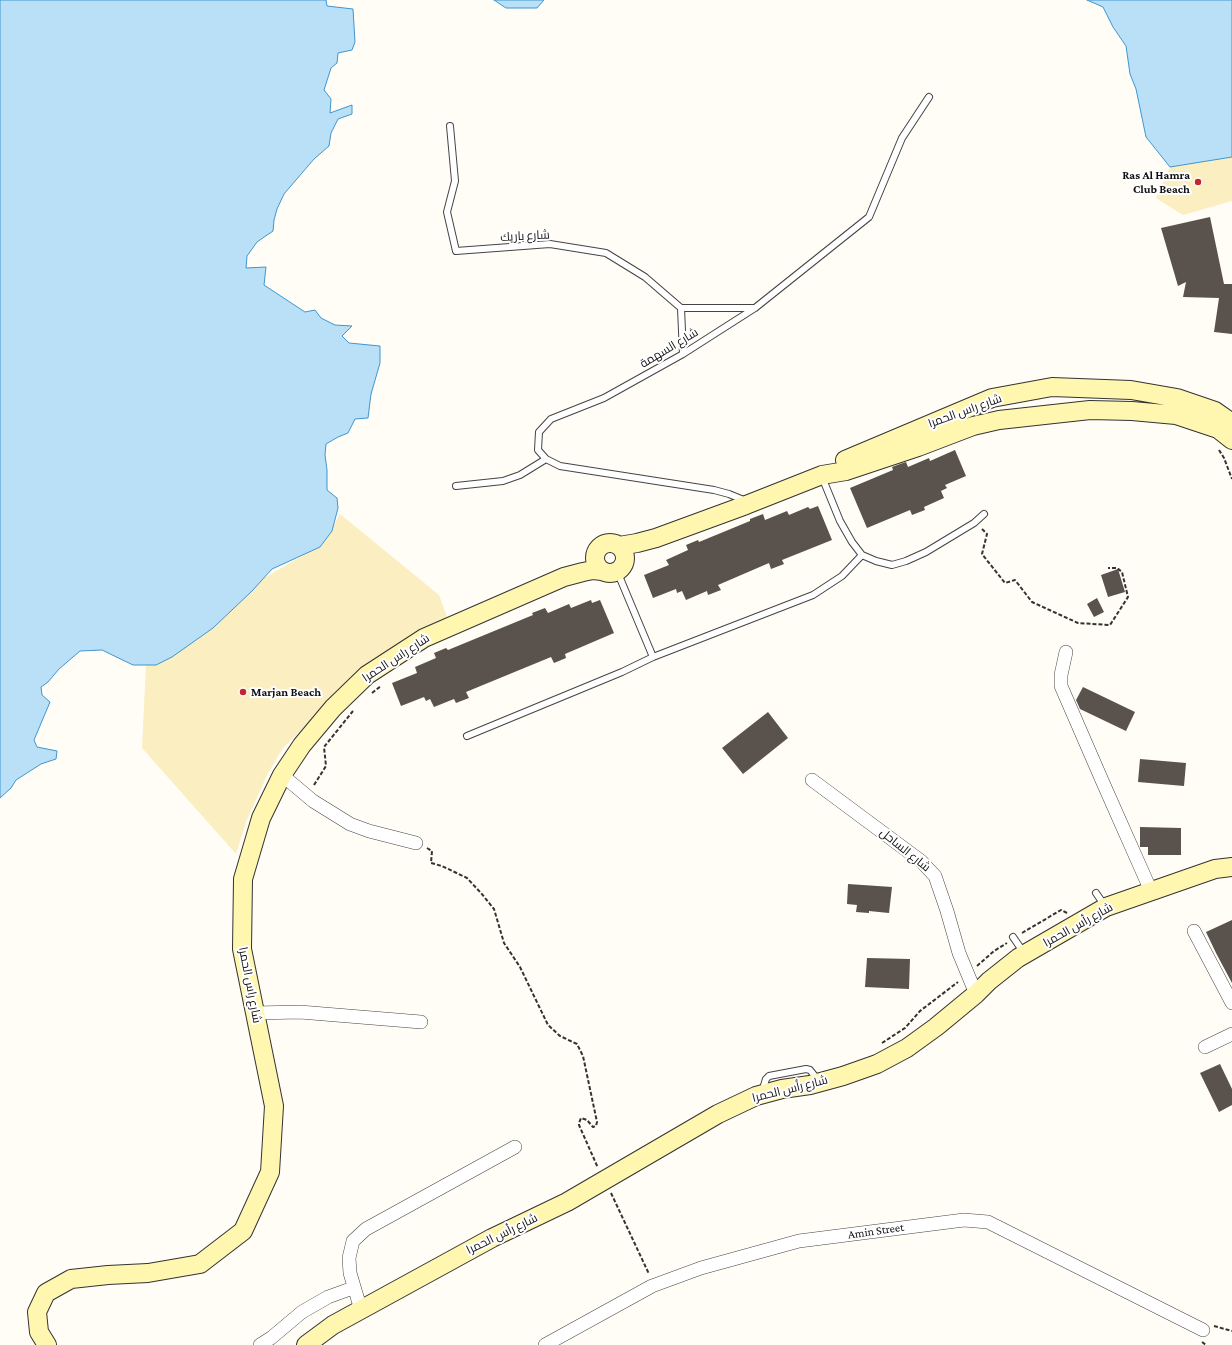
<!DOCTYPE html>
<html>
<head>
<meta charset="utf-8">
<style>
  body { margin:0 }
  canvas { display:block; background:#fffdf5 }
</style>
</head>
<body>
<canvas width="1232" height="1345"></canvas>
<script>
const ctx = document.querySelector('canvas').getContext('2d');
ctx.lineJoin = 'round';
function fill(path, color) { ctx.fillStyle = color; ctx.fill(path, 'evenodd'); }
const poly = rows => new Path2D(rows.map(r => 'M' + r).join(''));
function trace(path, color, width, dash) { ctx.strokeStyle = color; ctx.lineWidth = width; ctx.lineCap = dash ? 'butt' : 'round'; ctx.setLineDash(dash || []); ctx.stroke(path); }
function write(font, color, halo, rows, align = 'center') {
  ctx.font = font + ' "Crimson Pro",Cairo,serif'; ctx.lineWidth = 4; ctx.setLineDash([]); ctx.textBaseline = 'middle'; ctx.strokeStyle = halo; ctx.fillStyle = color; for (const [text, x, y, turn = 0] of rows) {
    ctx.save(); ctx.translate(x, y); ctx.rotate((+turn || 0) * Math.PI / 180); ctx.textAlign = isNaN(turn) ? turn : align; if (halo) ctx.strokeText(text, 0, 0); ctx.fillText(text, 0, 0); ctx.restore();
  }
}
fill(poly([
  [1232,157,1232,201,1183,215,1156,198,1170,167],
  [340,514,439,595,450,625,318,713,283,748,268,773,246,822,236,854,142,748,146,665,197,640,261,580,312,550,329,535]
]), '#fbeec1');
const water = poly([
  [0,0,326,0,327,6,353,9,355,42,352,50,338,53,337,63,331,68,324,90,331,99,330,113,352,105,352,114,338,119,331,133,329,146,314,159,284,194,277,209,274,220,273,231,257,242,247,256,246,268,266,267,264,285,305,312,315,310,321,318,335,325,352,326,342,336,349,343,380,346,380,363,371,394,368,418,355,419,348,433,338,437,326,444,325,455,327,470,327,490,337,498,338,508,332,531,320,547,272,569,252,591,213,628,172,657,156,665,133,665,102,650,80,651,59,669,48,682,41,687,42,695,50,702,34,740,37,747,57,751,56,759,41,764,16,780,11,788,0,798,0,0],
  [494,0,544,0,537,8,506,8,494,0],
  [1087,0,1232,0,1232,157,1170,167,1146,137,1136,89,1130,74,1126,46,1113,27,1103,7,1087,0]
]);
fill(water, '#b9e0f7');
trace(water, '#3f96cf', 1);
fill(poly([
  [1210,217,1224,284,1232,284,1232,334,1214,332,1219,298,1183,297,1186,282,1178,286,1161,228],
  [955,450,966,476,945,485,947,488,941,491,944,498,924,507,925,510,912,515,910,510,867,528,850,488,893,470,892,467,900,464,906,462,908,467,929,458,930,461],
  [818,506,832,540,782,560,784,564,771,569,769,563,718,585,721,590,708,595,707,591,686,600,682,591,677,593,676,589,653,598,644,575,669,565,666,560,688,550,686,545,698,540,699,542,750,521,750,519,763,514,765,520,787,511,789,515,808,507,810,509],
  [1118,569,1125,592,1108,597,1101,575],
  [1097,598,1104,612,1094,617,1087,604],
  [591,600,592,603,600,600,614,633,565,654,566,658,554,663,551,657,466,692,469,698,456,703,454,699,434,707,430,699,426,701,424,697,401,706,392,683,417,673,415,667,436,658,434,653,446,648,448,650,533,615,532,613,545,608,548,613,569,604,571,608],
  [1083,687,1135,712,1126,731,1080,709,1076,700],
  [768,712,788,738,743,774,722,748],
  [1140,759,1186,763,1184,786,1138,782],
  [1140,827,1181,828,1181,855,1148,855,1148,847,1140,847],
  [848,884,892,887,889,913,869,911,869,913,856,912,857,905,847,904],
  [1232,920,1232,983,1216,953,1206,932],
  [867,958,910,959,909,989,865,987],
  [1220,1064,1232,1089,1232,1105,1219,1112,1200,1073]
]), '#5a524d');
const lane = poly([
  [450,126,455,181,447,212,456,251,550,244,606,253,645,277,681,308,683,354],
  [681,308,755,308],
  [822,477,840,521,852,542,862,555,876,561,892,565,906,561,926,552,974,523,984,514],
  [456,486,503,481,520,475,546,459],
  [746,501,729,494,714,490,560,466,546,459,538,450,539,432,551,419,604,398,683,354,755,308,869,217,902,138,929,97],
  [617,571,653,657],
  [467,736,622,672,653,657,813,595,842,576,862,555],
  [1096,893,1105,906],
  [1013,937,1024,953],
  [762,1092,766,1079,769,1076,806,1069,810,1070,818,1080]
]);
const street = poly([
  [1066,652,1061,675,1061,686,1104,785,1151,891],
  [282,775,313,801,350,824,369,831,416,843],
  [812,780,921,861,935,876,947,911,959,953,976,994],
  [1194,931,1232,1003],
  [255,1013,300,1012,324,1014,421,1022],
  [1205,1047,1232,1034],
  [361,1310,350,1273,349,1258,353,1241,366,1229,515,1147],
  [260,1345,271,1338,302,1312,328,1297,353,1288],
  [545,1345,652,1286,701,1268,799,1241,964,1220,988,1222,1203,1330]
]);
const secondary = poly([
  [845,460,992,398,1052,387,1131,390,1177,398,1215,411,1232,423],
  '595 558a15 15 0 1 1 30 0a15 15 0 1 1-30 0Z',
  [619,546,637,543,656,538,746,505,822,475,846,471,918,447,973,426,999,420,1090,410,1132,411,1176,415,1218,429,1232,440],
  [47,1345,39,1332,37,1312,46,1293,71,1279,108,1275,148,1273,200,1264,243,1231,270,1172,274,1106,242,949,243,879,261,818,282,775,302,745,333,708,367,675,424,638,564,577,583,572,593,570,602,571],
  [306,1345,333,1325,492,1238,567,1202,718,1114,756,1096,782,1089,810,1085,843,1076,877,1064,907,1048,936,1027,976,994,989,981,1018,958,1106,907,1215,869,1232,867]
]);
trace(lane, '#444', 8);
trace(street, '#444', 14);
trace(secondary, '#333', 20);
trace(poly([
  [1219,450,1224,458,1232,479],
  [982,529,987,534,982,554,1005,583,1015,580,1032,602,1078,623,1110,625,1128,597,1122,572,1117,568,1108,568],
  [372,693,381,686],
  [314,785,326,766,324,747,353,711],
  [427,848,432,851,431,863,442,866,467,878,481,893,494,909,504,943,520,967,548,1025,560,1036,577,1044,583,1056,597,1122,596,1126,593,1127,587,1120,581,1118,579,1123,579,1125,598,1168],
  [1022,933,1061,910,1067,913],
  [977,966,994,951,1007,943],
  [882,1043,905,1028,920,1011,958,982],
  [611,1193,649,1274],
  [1214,1326,1232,1331],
  [1202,1342,1206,1345]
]), '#333', 2, [4, 2]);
trace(lane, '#fff', 6);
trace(street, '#fff', 13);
trace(secondary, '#fff6b0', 18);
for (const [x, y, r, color] of [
  [1198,182,4,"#c4262e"],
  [243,692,4,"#c4262e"]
]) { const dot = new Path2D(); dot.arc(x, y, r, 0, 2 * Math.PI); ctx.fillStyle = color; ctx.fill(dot); trace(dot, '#fff', 1.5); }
write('bold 12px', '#111', '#fff', [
  ["Ras Al Hamra",1190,175],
  ["Club Beach",1190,189],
  ["Marjan Beach",251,692,"left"]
], 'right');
write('12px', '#111', '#fff', [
  ["شارع باريك",525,236,-3],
  ["شارع السهمة",669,348,-31],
  ["شارع راس الحمرا",965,411,-20],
  ["شارع راس الحمرا",396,658,-33],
  ["شارع الساحل",905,850,39],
  ["شارع رأس الحمرا",1078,925,-29],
  ["شارع راس الحمرا",250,985,79],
  ["شارع رأس الحمرا",790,1089,-14],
  ["Amin Street",876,1231,-8],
  ["شارع رأس الحمرا",502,1234,-26]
]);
</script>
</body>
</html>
